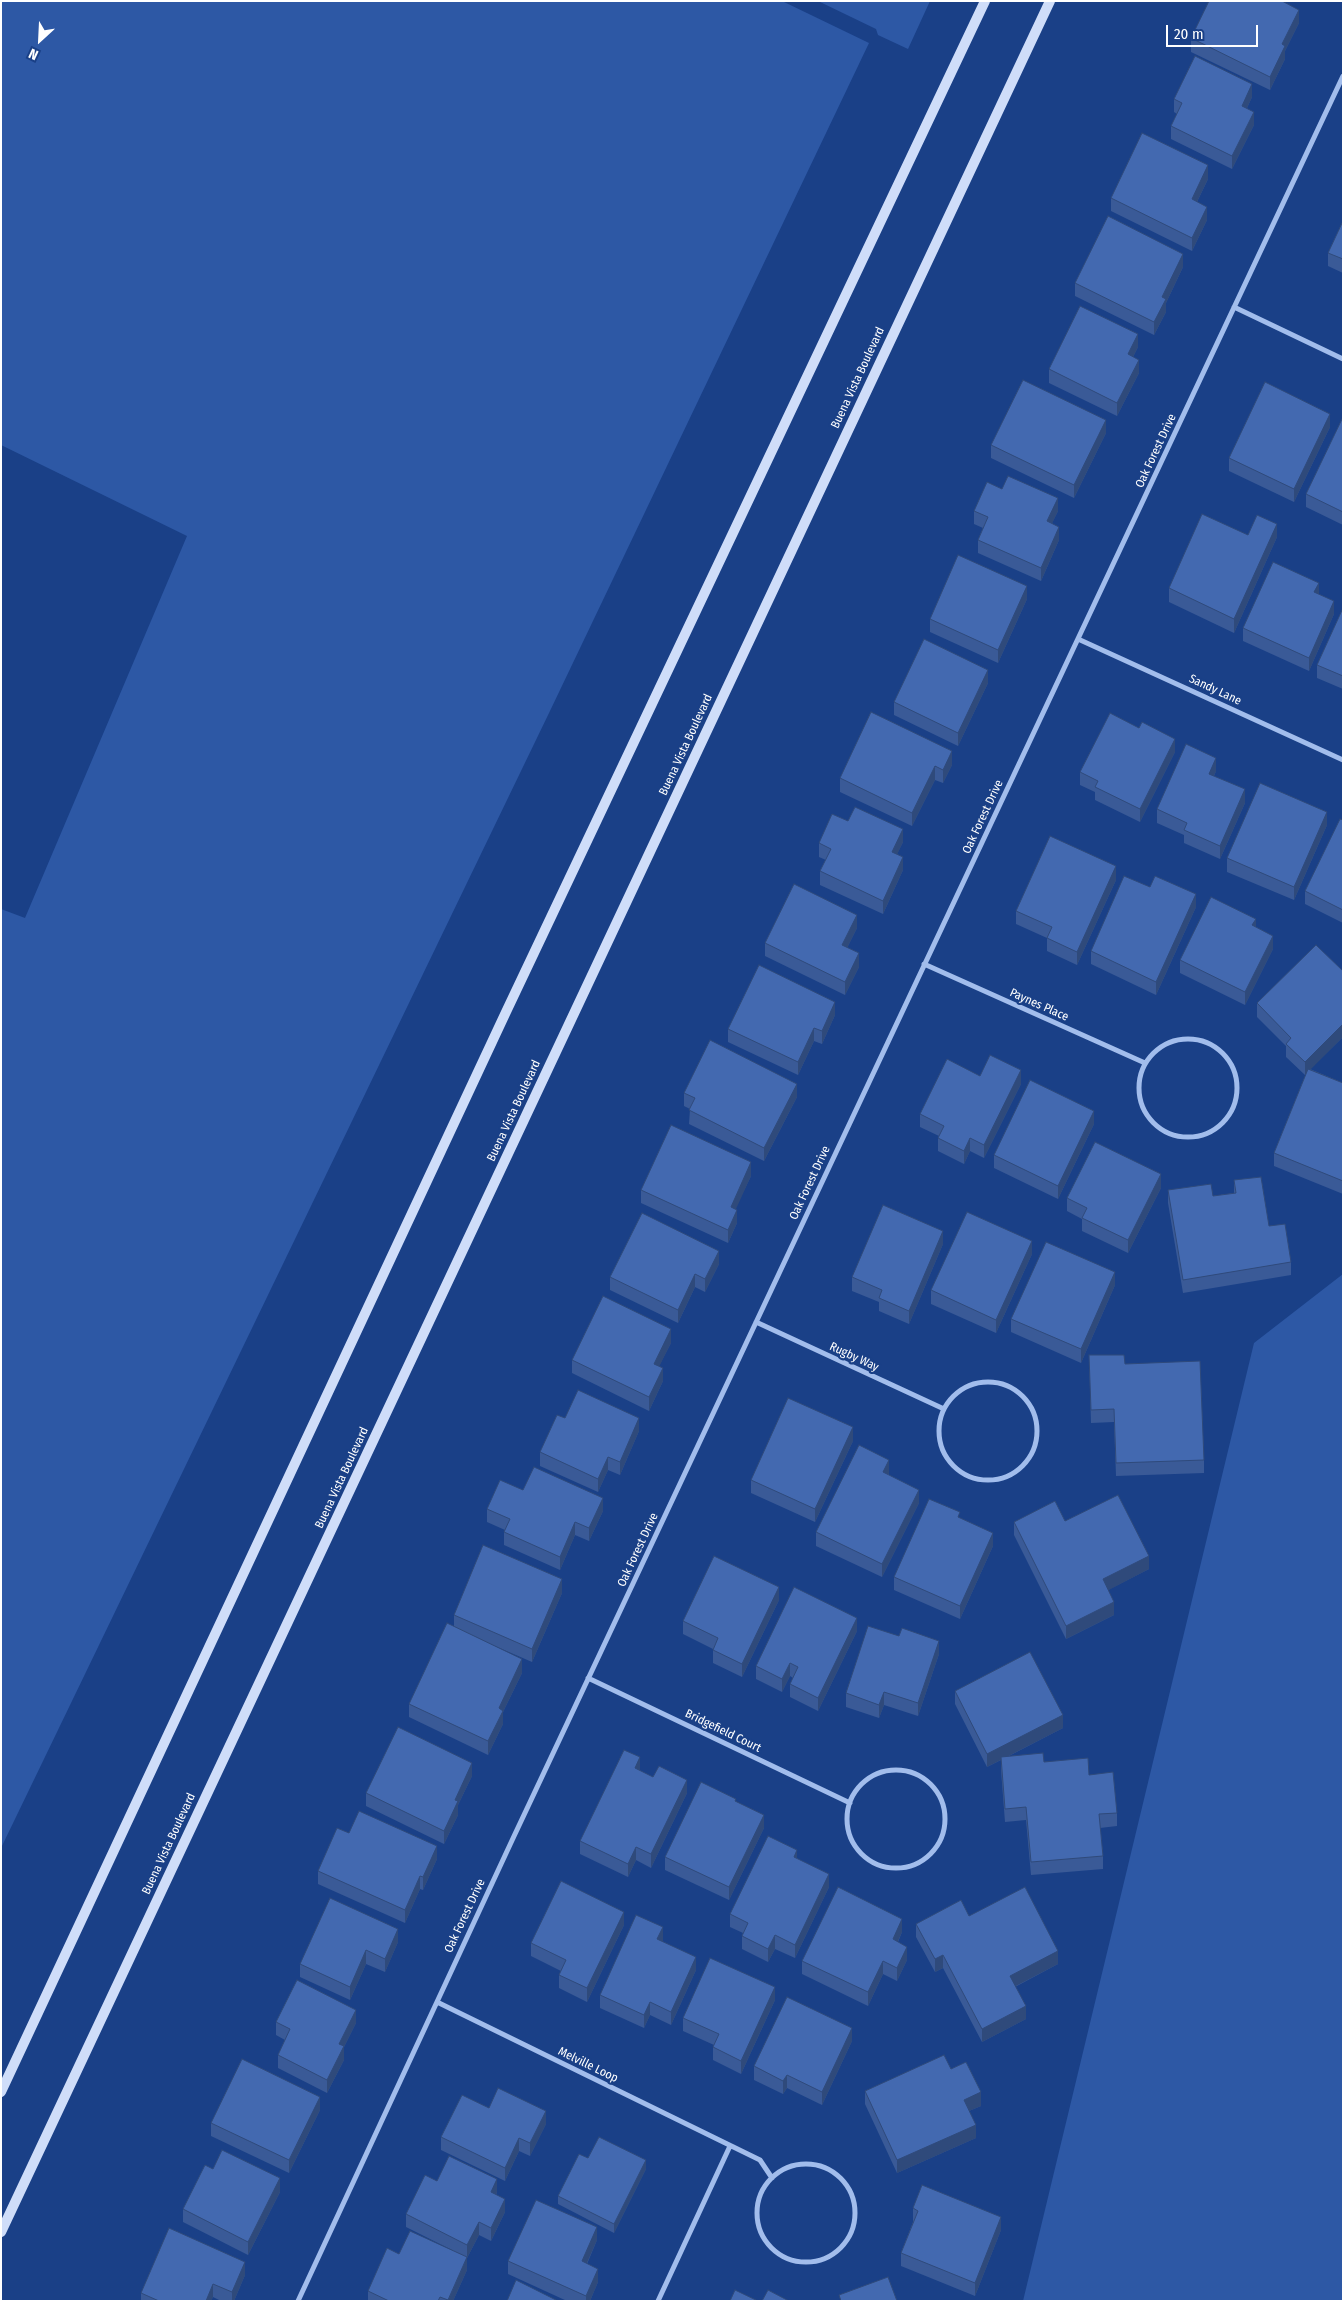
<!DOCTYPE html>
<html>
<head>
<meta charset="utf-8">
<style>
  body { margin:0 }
  #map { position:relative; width:1344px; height:2302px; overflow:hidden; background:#1a4087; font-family:"Fira Sans Condensed",sans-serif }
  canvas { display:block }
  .frame { position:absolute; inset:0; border:2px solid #fff; pointer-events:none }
  .north { position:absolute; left:15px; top:15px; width:50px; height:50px; -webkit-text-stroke:4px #1a4087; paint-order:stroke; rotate:205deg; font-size:14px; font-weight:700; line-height:20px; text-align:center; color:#fff }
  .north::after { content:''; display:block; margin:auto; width:18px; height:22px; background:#fff; clip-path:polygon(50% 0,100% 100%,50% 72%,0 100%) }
  .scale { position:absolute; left:1166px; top:25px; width:92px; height:22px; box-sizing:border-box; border:2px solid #fff; border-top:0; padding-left:6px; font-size:15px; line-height:18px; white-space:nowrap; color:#fff; -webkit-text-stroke:4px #1a4087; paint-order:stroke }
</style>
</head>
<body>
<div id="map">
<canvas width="1344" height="2302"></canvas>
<div class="frame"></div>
<div class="north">N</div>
<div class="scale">20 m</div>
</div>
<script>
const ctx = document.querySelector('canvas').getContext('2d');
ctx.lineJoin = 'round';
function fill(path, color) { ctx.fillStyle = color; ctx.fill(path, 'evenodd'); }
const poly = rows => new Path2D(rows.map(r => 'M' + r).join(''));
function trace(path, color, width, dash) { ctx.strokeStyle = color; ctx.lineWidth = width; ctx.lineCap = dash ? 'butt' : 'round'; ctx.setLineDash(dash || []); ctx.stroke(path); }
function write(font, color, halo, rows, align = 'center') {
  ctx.font = font + ' "Fira Sans Condensed",sans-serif'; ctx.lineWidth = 4.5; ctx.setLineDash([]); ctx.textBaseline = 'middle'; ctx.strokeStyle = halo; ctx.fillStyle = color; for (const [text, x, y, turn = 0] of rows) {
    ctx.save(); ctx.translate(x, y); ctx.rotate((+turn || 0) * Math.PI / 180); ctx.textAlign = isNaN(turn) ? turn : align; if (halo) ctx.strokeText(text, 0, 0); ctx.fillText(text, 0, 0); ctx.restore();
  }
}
fill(poly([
  [1,1,782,1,869,43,549,713,1,1848,1,909,25,918,187,536,1,445],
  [818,1,930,1,908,49,878,35,876,29],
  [1343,1274,1343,2301,1023,2301,1254,1343]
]), '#2d58a5');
trace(poly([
  [1234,307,1343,359],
  [1078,639,1343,760],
  [924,964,1145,1063],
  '1139 1088a49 49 0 1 1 98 0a49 49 0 1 1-98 0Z',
  [756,1322,944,1409],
  '939 1431a49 49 0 1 1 98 0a49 49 0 1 1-98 0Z',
  [588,1678,850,1803],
  '847 1819a49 49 0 1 1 98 0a49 49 0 1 1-98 0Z',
  [437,2002,760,2160,772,2178],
  '757 2213a49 49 0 1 1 98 0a49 49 0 1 1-98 0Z',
  [298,2301,515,1834,1343,76],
  [658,2301,730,2146]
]), '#a2bdec', 5);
trace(poly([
  [1,2092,506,1012,985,1],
  [1,2232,1050,1]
]), '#cfddf9', 10);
fill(poly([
  [1299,23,1285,51,1285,59,1270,90,1191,52,1191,38],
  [1252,97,1247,108,1254,125,1232,169,1171,139,1171,126,1177,114,1174,112,1174,99],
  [1208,179,1197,202,1207,220,1192,251,1111,211,1111,198],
  [1343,221,1343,273,1328,266,1328,253],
  [1183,267,1166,303,1166,312,1154,335,1075,296,1075,283],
  [1138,347,1133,357,1139,373,1117,416,1049,383,1049,369],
  [1343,417,1343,525,1306,507,1306,494],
  [1330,427,1294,502,1229,471,1229,458],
  [1106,433,1074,498,991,458,991,445],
  [1002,489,1058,511,1052,523,1059,540,1041,581,978,553,978,540,983,528,974,524,974,511],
  [1248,535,1277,537,1234,633,1169,602,1169,588],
  [1319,594,1334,614,1309,671,1243,641,1243,628],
  [1027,599,998,663,930,632,930,619],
  [1343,608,1343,689,1317,678,1317,665],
  [988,683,958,746,894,715,894,702],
  [1175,752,1140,822,1095,800,1095,792,1080,785,1080,772],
  [952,765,943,783,935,780,912,826,840,792,840,778],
  [1216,771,1214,776,1245,803,1220,859,1184,843,1184,835,1157,823,1157,809],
  [1343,820,1343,923,1305,904,1305,891],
  [848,821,903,842,897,854,903,870,883,914,820,885,820,871,826,860,819,857,819,843],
  [1327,825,1294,900,1227,872,1227,858],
  [1116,880,1077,965,1047,951,1047,938,1016,924,1016,911],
  [1196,907,1156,995,1091,964,1091,951],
  [1256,927,1273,949,1245,1005,1180,973,1180,960],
  [857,928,847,948,859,967,845,995,765,956,765,943],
  [1343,971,1343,1037,1310,1069,1343,1083,1343,1194,1274,1166,1274,1153,1306,1074,1305,1075,1286,1057,1286,1046,1257,1017,1257,1003],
  [835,1015,822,1044,814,1041,798,1075,728,1042,728,1029],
  [980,1076,1021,1084,984,1158,970,1151,964,1164,938,1151,938,1138,939,1136,920,1127,920,1114],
  [684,1093,797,1097,764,1161,689,1124,690,1109,684,1106],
  [1094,1124,1058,1199,994,1168,994,1155],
  [751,1176,735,1209,737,1223,728,1243,641,1203,641,1190],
  [1234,1180,1269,1226,1291,1262,1291,1275,1183,1293,1168,1203,1168,1190,1213,1196,1234,1193],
  [1161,1188,1128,1253,1082,1231,1082,1219,1067,1211,1067,1198],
  [943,1244,909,1324,879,1311,879,1302,852,1291,852,1277],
  [1032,1254,996,1333,931,1304,931,1290],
  [719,1264,705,1292,695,1287,678,1323,610,1290,610,1277],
  [1115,1285,1081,1363,1011,1332,1011,1319],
  [671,1343,659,1366,663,1381,649,1411,572,1373,572,1360],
  [1089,1355,1125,1364,1204,1460,1204,1473,1116,1476,1114,1422,1091,1423],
  [565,1418,639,1431,620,1475,608,1470,598,1492,540,1466,540,1452],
  [853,1441,815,1522,751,1493,751,1480],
  [889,1473,889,1475,919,1503,882,1577,816,1546,816,1532],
  [523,1490,603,1511,589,1541,575,1535,560,1570,504,1545,504,1532,505,1530,487,1522,487,1509],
  [960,1518,993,1546,960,1619,894,1590,894,1577],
  [1065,1521,1149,1569,1108,1590,1114,1615,1066,1639,1014,1535,1014,1522],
  [562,1593,532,1662,481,1640,522,1673,503,1712,503,1724,488,1755,409,1717,409,1704,454,1627,454,1615],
  [779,1600,742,1677,713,1663,713,1649,683,1634,683,1621],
  [857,1631,818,1711,790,1697,790,1684,793,1678,790,1676,782,1692,756,1679,756,1666],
  [939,1654,918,1716,884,1705,879,1718,846,1707,846,1693],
  [955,1691,1063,1728,1007,1757,1044,1762,1089,1775,1117,1813,1117,1826,1100,1828,1103,1856,1103,1869,1031,1875,1026,1820,1005,1822,1001,1770,1001,1760,987,1767,955,1704],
  [640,1771,687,1793,651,1868,636,1860,628,1877,580,1854,580,1841],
  [472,1776,458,1805,458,1815,444,1844,366,1806,366,1793],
  [736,1802,764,1828,729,1900,665,1870,665,1857],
  [349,1833,437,1859,423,1890,420,1889,405,1923,318,1884,318,1871],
  [797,1858,829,1887,795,1958,775,1949,768,1962,742,1949,742,1936,743,1933,730,1927,730,1914],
  [969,1916,1058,1964,1015,1987,1026,2019,982,2042,943,1968,935,1972,916,1937,916,1924],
  [624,1925,587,2002,559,1988,559,1975,561,1971,531,1956,531,1943],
  [902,1932,898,1942,907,1960,897,1981,883,1974,868,2006,802,1974,802,1961],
  [663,1941,662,1942,696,1970,671,2025,650,2015,644,2028,600,2008,600,1995],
  [398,1942,385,1972,366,1964,350,2000,300,1977,300,1964],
  [775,2000,741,2074,713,2060,713,2047,714,2045,683,2031,683,2018],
  [276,2022,356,2023,344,2047,344,2060,327,2093,278,2068,278,2055,285,2040,276,2035],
  [852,2041,822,2105,787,2088,783,2094,754,2080,754,2066],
  [951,2069,981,2106,969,2111,976,2138,897,2173,865,2104,865,2091],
  [489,2108,546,2124,530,2156,519,2151,505,2181,441,2150,441,2137],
  [320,2110,289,2173,211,2136,211,2123],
  [588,2158,646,2169,614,2233,558,2204,558,2196],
  [213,2169,280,2192,248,2255,183,2222,183,2209],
  [437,2181,497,2192,496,2195,505,2212,491,2241,479,2235,467,2258,467,2270,453,2301,368,2301,368,2291,399,2254,452,2250,406,2227,406,2214],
  [913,2208,1001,2230,975,2296,901,2266,901,2253,913,2222],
  [597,2240,587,2264,598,2282,590,2301,567,2301,508,2274,508,2261],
  [245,2275,234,2301,221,2301,213,2297,211,2301,141,2301,141,2293]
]), '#3a5a97');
fill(poly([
  [1299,10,1299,23,1285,51,1285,59,1270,90,1270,77,1282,44],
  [1252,84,1252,97,1242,119,1242,106],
  [1254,112,1254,125,1232,169,1232,156],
  [1208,165,1208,179,1192,212,1192,199],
  [1207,207,1207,220,1192,251,1192,238],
  [1183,254,1183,267,1166,303,1166,312,1154,335,1154,322,1162,297],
  [1138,334,1138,347,1128,367,1128,354],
  [1139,360,1139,373,1117,416,1117,403],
  [1330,414,1330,427,1294,502,1294,489],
  [1106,420,1106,433,1074,498,1074,485],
  [1058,498,1058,511,1047,534,1047,521],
  [1277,524,1277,537,1234,633,1234,619],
  [1059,527,1059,540,1041,581,1041,568],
  [1319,583,1319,596,1314,592],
  [1027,586,1027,599,998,663,998,650],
  [1334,601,1334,614,1309,671,1309,658],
  [988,670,988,683,958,746,958,733],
  [1175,739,1175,752,1140,822,1140,809],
  [952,751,952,765,943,783,943,770],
  [1216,758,1216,771,1209,787,1209,774],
  [935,766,935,780,912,826,912,813],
  [1245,789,1245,803,1220,859,1220,846],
  [1327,812,1327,825,1294,900,1294,887],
  [903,829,903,842,892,865,892,852],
  [903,857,903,870,883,914,883,901],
  [1116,866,1116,880,1077,965,1077,952],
  [1196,894,1196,907,1156,995,1156,982],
  [857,915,857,928,842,958,842,945],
  [1256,919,1256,932,1252,925],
  [1273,936,1273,949,1245,1005,1245,992],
  [859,953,859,967,845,995,845,982],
  [835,1002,835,1015,822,1044,822,1031],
  [1343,1024,1343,1037,1305,1075,1305,1062],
  [814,1028,814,1041,798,1075,798,1062],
  [1021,1070,1021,1084,984,1158,984,1145],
  [797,1084,797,1097,764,1161,764,1148],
  [1094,1111,1094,1124,1058,1199,1058,1186],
  [970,1138,970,1151,964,1164,964,1151],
  [751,1162,751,1176,731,1220,731,1207],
  [1161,1174,1161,1188,1128,1253,1128,1240],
  [737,1210,737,1223,728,1243,728,1230],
  [943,1231,943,1244,909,1324,909,1311],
  [1032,1241,1032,1254,996,1333,996,1320],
  [719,1251,719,1264,705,1292,705,1279],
  [1115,1272,1115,1285,1081,1363,1081,1349],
  [695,1274,695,1287,678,1323,678,1310],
  [671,1329,671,1343,654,1377,654,1364],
  [663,1368,663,1381,649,1411,649,1397],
  [639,1418,639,1431,620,1475,620,1462],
  [853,1427,853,1441,815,1522,815,1509],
  [608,1457,608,1470,598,1492,598,1479],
  [889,1460,889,1473,883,1485,883,1472],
  [919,1490,919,1503,882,1577,882,1564],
  [603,1498,603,1511,589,1541,589,1528],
  [575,1522,575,1535,560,1570,560,1557],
  [993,1533,993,1546,960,1619,960,1606],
  [1149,1556,1149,1569,1103,1593,1103,1579],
  [562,1579,562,1593,532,1662,532,1649],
  [779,1587,779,1600,742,1677,742,1664],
  [1114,1602,1114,1615,1066,1639,1066,1626],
  [857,1618,857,1631,818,1711,818,1698],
  [939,1641,939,1654,918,1716,918,1703],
  [522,1659,522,1673,503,1712,503,1724,488,1755,488,1741,499,1708],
  [790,1663,790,1676,782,1692,782,1679],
  [884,1692,884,1705,879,1718,879,1705],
  [1063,1715,1063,1728,987,1767,987,1754],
  [640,1757,640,1771,635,1768],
  [472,1763,472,1776,458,1805,458,1815,444,1844,444,1831,455,1800],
  [687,1780,687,1793,651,1868,651,1854],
  [764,1815,764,1828,729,1900,729,1887],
  [437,1846,437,1859,423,1890,423,1877],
  [636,1847,636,1860,628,1877,628,1864],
  [797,1850,797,1864,794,1857],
  [829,1874,829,1887,795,1958,795,1945],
  [420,1876,420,1889,405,1923,405,1910],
  [624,1912,624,1925,587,2002,587,1988],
  [902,1919,902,1932,893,1952,893,1939],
  [663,1927,663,1941,657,1953,657,1939],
  [398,1929,398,1942,385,1972,385,1959],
  [775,1935,775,1949,768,1962,768,1949],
  [907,1947,907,1960,897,1981,897,1968],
  [366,1950,366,1964,350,2000,350,1987],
  [1058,1951,1058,1964,1010,1989,1010,1976],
  [943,1955,943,1968,935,1972,935,1959],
  [696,1957,696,1970,671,2025,671,2012],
  [883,1961,883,1974,868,2006,868,1992],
  [775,1987,775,2000,741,2074,741,2061],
  [650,2002,650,2015,644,2028,644,2015],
  [1026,2006,1026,2019,982,2042,982,2029],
  [356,2010,356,2023,344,2047,344,2060,327,2093,327,2080,339,2044],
  [852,2028,852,2041,822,2105,822,2092],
  [787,2075,787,2088,783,2094,783,2081],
  [981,2092,981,2106,964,2113,964,2100],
  [320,2097,320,2110,289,2173,289,2160],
  [546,2111,546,2124,530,2156,530,2143],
  [976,2125,976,2138,897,2173,897,2160],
  [519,2138,519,2151,505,2181,505,2168],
  [646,2160,646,2169,614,2233,614,2224],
  [280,2178,280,2192,248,2255,248,2242],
  [497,2179,497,2192,491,2205,491,2192],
  [505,2199,505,2212,491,2241,491,2228],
  [1001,2217,1001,2230,975,2296,975,2283],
  [479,2222,479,2235,467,2258,467,2245],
  [597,2227,597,2240,582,2274,582,2261],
  [467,2257,467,2270,453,2301,448,2301],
  [245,2262,245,2275,234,2301,232,2301,232,2292],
  [598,2269,598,2282,590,2301,586,2301,586,2296],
  [213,2284,213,2297,211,2301,206,2301]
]), '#2f4a7b');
const building = poly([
  [1209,1,1282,1,1299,10,1282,44,1285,46,1270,77,1191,38,1209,1],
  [1195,56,1252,84,1242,106,1254,112,1232,156,1171,126,1182,103,1174,99,1195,56],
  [1142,133,1208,165,1192,199,1207,207,1192,238,1111,198,1142,133],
  [1108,216,1183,254,1162,297,1166,299,1154,322,1075,283,1108,216],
  [1343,221,1343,259,1328,253,1343,221],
  [1080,306,1138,334,1128,354,1139,360,1117,403,1049,369,1080,306],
  [1023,380,1106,420,1074,485,991,445,1023,380],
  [1265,382,1330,414,1294,489,1229,458,1265,382],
  [1343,417,1343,512,1306,494,1343,417],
  [1008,476,1058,498,1047,521,1059,527,1041,568,978,540,988,517,974,511,987,482,1002,489,1008,476],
  [1202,514,1248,535,1257,515,1277,524,1234,619,1169,588,1202,514],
  [958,555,1027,586,998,650,930,619,958,555],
  [1273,562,1319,583,1314,592,1334,601,1309,658,1243,628,1273,562],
  [1343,608,1343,676,1317,665,1343,608],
  [924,639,988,670,958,733,894,702,924,639],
  [871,712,952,751,943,770,935,766,912,813,840,778,871,712],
  [1110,713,1139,728,1142,722,1175,739,1140,809,1095,787,1098,781,1080,772,1110,713],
  [1186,744,1216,758,1209,774,1245,789,1220,846,1184,830,1187,823,1157,809,1186,744],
  [1260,783,1327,812,1294,887,1227,858,1260,783],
  [855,807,903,829,892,852,903,857,883,901,820,871,831,849,819,843,832,814,848,821,855,807],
  [1340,819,1343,820,1343,910,1305,891,1340,819],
  [1050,836,1116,866,1077,952,1047,938,1052,927,1016,911,1050,836],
  [1124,876,1150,887,1155,876,1196,894,1156,982,1091,951,1124,876],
  [794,884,857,915,842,945,859,953,845,982,765,943,794,884],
  [1211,897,1256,919,1252,925,1273,936,1245,992,1180,960,1211,897],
  [1316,945,1343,971,1343,1024,1305,1062,1286,1044,1291,1038,1257,1003,1316,945],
  [759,965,835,1002,822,1031,814,1028,798,1062,728,1029,759,965],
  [710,1040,797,1084,764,1148,689,1110,695,1098,684,1093,710,1040],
  [990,1055,1021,1070,984,1145,970,1138,964,1151,938,1138,944,1126,920,1114,947,1059,980,1076,990,1055],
  [1308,1069,1343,1083,1343,1181,1274,1153,1308,1069],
  [1030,1080,1094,1111,1058,1186,994,1155,1030,1080],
  [671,1125,751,1162,731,1207,737,1210,728,1230,641,1190,671,1125],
  [1095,1142,1161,1174,1128,1240,1082,1218,1087,1208,1067,1198,1095,1142],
  [1261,1177,1269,1226,1285,1224,1291,1262,1183,1280,1168,1190,1211,1184,1213,1196,1236,1193,1234,1180,1261,1177],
  [883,1205,943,1231,909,1311,879,1298,882,1290,852,1277,883,1205],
  [967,1212,1032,1241,996,1320,931,1290,967,1212],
  [642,1213,719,1251,705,1279,695,1274,678,1310,610,1277,642,1213],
  [1046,1242,1115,1272,1081,1349,1011,1319,1046,1242],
  [603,1296,671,1329,654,1364,663,1368,649,1397,572,1360,603,1296],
  [1089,1355,1124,1355,1125,1364,1200,1361,1204,1460,1116,1463,1114,1409,1091,1410,1089,1355],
  [578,1390,639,1418,620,1462,608,1457,598,1479,540,1452,557,1415,565,1418,578,1390],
  [788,1398,853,1427,815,1509,751,1480,788,1398],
  [859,1445,889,1460,883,1472,919,1490,882,1564,816,1532,859,1445],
  [534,1467,603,1498,589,1528,575,1522,560,1557,504,1532,510,1519,487,1509,500,1480,523,1490,534,1467],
  [1118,1495,1149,1556,1103,1579,1114,1602,1066,1626,1014,1522,1055,1501,1065,1521,1118,1495],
  [929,1499,960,1512,958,1517,993,1533,960,1606,894,1577,929,1499],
  [483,1545,562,1579,532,1649,454,1615,483,1545],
  [714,1556,779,1587,742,1664,713,1650,718,1638,683,1621,714,1556],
  [794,1587,857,1618,818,1698,790,1684,798,1667,790,1663,782,1679,756,1666,794,1587],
  [447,1623,522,1659,499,1708,503,1711,488,1741,409,1704,447,1623],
  [868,1626,899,1636,902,1628,939,1641,918,1703,884,1692,879,1705,846,1693,868,1626],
  [1030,1652,1063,1715,987,1754,955,1691,1030,1652],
  [398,1727,472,1763,455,1800,458,1801,444,1831,366,1793,398,1727],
  [624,1750,640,1757,635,1768,653,1777,659,1766,687,1780,651,1854,636,1847,628,1864,580,1841,624,1750],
  [1043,1753,1044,1762,1088,1758,1089,1775,1113,1772,1117,1813,1099,1814,1103,1856,1031,1862,1026,1807,1005,1809,1001,1757,1043,1753],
  [701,1782,736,1799,735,1801,764,1815,729,1887,665,1857,701,1782],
  [359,1811,437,1846,423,1877,420,1876,405,1910,318,1871,337,1828,349,1833,359,1811],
  [768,1836,797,1850,794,1857,829,1874,795,1945,775,1935,768,1949,742,1936,748,1923,730,1914,768,1836],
  [561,1881,624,1912,587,1988,559,1975,566,1960,531,1943,561,1881],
  [838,1887,902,1919,893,1939,907,1947,897,1968,883,1961,868,1992,802,1961,838,1887],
  [1025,1887,1058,1951,1010,1976,1026,2006,982,2029,943,1955,935,1959,916,1924,961,1900,969,1916,1025,1887],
  [330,1898,398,1929,385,1959,366,1950,350,1987,300,1964,330,1898],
  [636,1915,663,1927,657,1939,696,1957,671,2012,650,2002,644,2015,600,1995,636,1915],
  [710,1958,775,1987,741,2061,713,2047,719,2034,683,2018,710,1958],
  [297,1980,356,2010,339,2044,344,2046,327,2080,278,2055,290,2029,276,2022,297,1980],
  [787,1997,852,2028,822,2092,787,2075,783,2081,754,2066,787,1997],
  [944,2055,951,2069,966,2062,981,2092,964,2100,976,2125,897,2160,865,2091,944,2055],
  [242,2059,320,2097,289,2160,211,2123,242,2059],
  [498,2088,546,2111,530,2143,519,2138,505,2168,441,2137,462,2095,489,2108,498,2088],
  [599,2137,646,2160,614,2224,558,2196,579,2154,588,2158,599,2137],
  [222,2150,280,2178,248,2242,183,2209,205,2165,213,2169,222,2150],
  [449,2156,497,2179,491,2192,505,2199,491,2228,479,2222,467,2245,406,2214,425,2175,437,2181,449,2156],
  [922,2185,1001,2217,975,2283,901,2253,918,2211,913,2208,922,2185],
  [536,2200,597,2227,582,2261,598,2269,586,2296,508,2261,536,2200],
  [169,2228,245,2262,232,2292,213,2284,206,2301,159,2301,141,2293,169,2228],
  [410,2231,467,2257,448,2300,440,2297,438,2301,389,2301,368,2291,387,2248,399,2254,410,2231],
  [888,2277,897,2301,841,2301,839,2295,888,2277],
  [516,2280,558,2301,507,2301,516,2280],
  [735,2290,758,2301,730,2301,735,2290],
  [768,2290,789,2301,762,2301,768,2290]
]);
fill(building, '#4369b0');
trace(building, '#2f4a7b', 1);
write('12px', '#fff', '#1a4087', [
  ["Buena Vista Boulevard",858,378,-65],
  ["Oak Forest Drive",1156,451,-65],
  ["Sandy Lane",1215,690,25],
  ["Buena Vista Boulevard",686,745,-65],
  ["Oak Forest Drive",983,817,-65],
  ["Paynes Place",1039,1005,24],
  ["Buena Vista Boulevard",514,1111,-65],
  ["Oak Forest Drive",810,1183,-65],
  ["Rugby Way",854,1357,25],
  ["Buena Vista Boulevard",342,1478,-65],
  ["Oak Forest Drive",638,1550,-65],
  ["Bridgefield Court",723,1731,26],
  ["Buena Vista Boulevard",169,1844,-65],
  ["Oak Forest Drive",465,1916,-65],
  ["Melville Loop",588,2065,26]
]);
</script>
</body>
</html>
